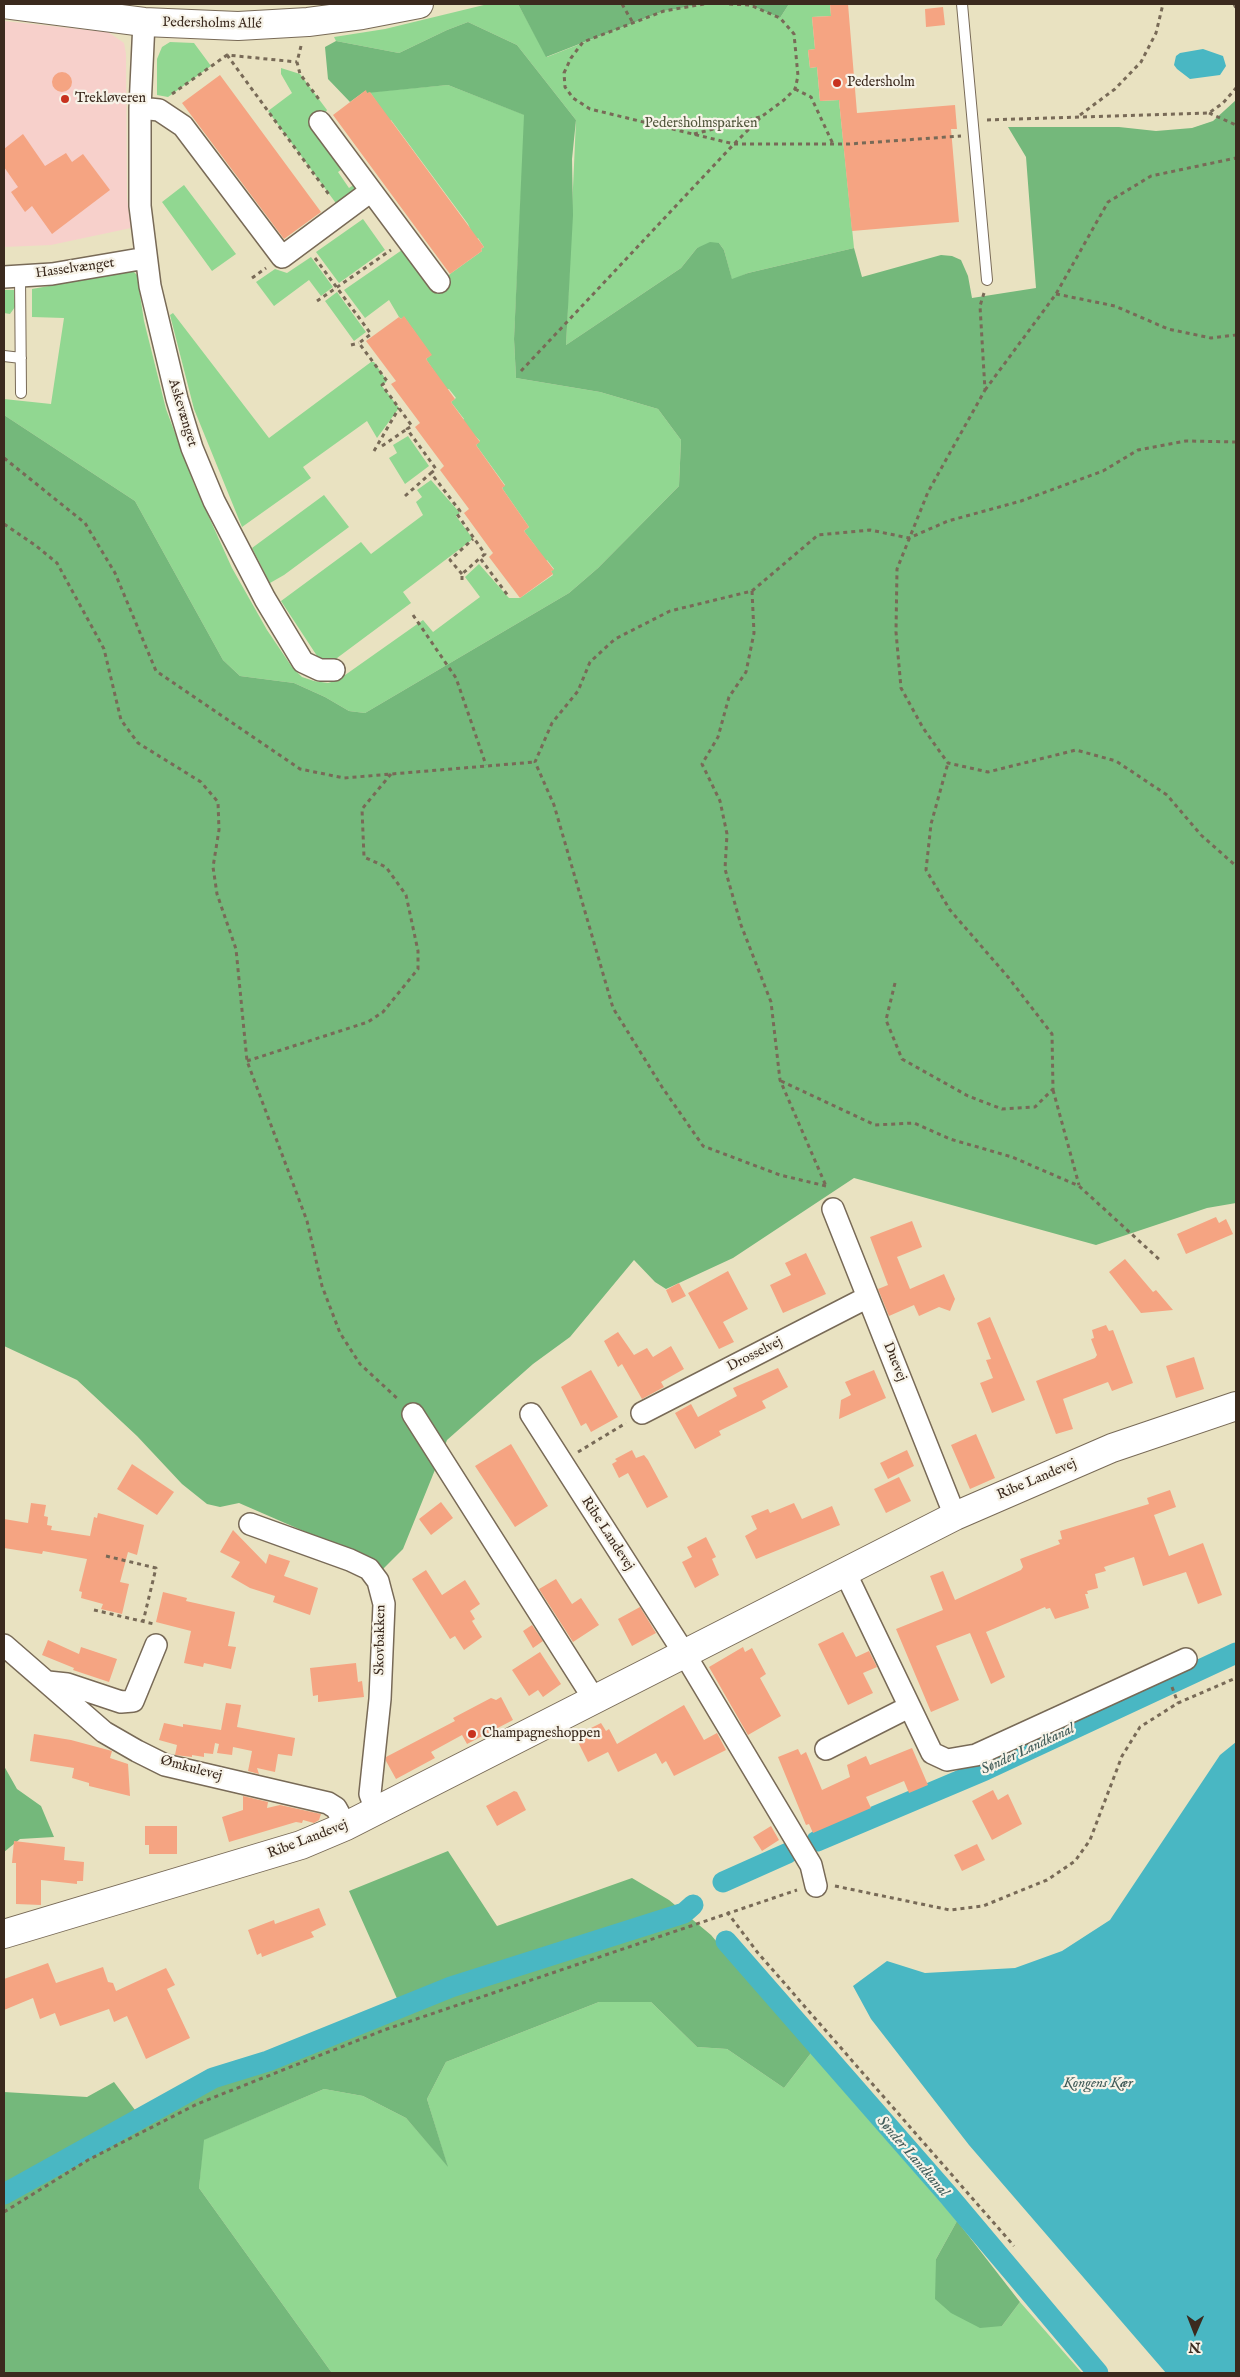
<!DOCTYPE html>
<html>
<head>
<meta charset="utf-8">
<style>
  body { margin:0 }
  #map { position:relative; width:1240px; height:2377px; overflow:hidden; background:#e9e2c1; font-family:"IM FELL English",serif }
  canvas { display:block }
  .frame { position:absolute; inset:0; border:5px solid #3b2a1e; pointer-events:none }
  .north { position:absolute; left:1170px; top:2307px; width:50px; height:50px; -webkit-text-stroke:4px #f7f3e8; paint-order:stroke; rotate:181deg; font-size:14px; font-weight:700; line-height:20px; text-align:center; color:#3b2a1e }
  .north::after { content:''; display:block; margin:auto; width:18px; height:22px; background:#3b2a1e; clip-path:polygon(50% 0,100% 100%,50% 72%,0 100%) }
</style>
</head>
<body>
<div id="map">
<canvas width="1240" height="2377"></canvas>
<div class="frame"></div>
<div class="north">N</div>
</div>
<script>
const ctx = document.querySelector('canvas').getContext('2d');
ctx.lineJoin = 'round';
function fill(path, color) { ctx.fillStyle = color; ctx.fill(path, 'evenodd'); }
const poly = rows => new Path2D(rows.map(r => 'M' + r).join(''));
function trace(path, color, width, dash) { ctx.strokeStyle = color; ctx.lineWidth = width; ctx.lineCap = dash ? 'butt' : 'round'; ctx.setLineDash(dash || []); ctx.stroke(path); }
function write(font, color, halo, rows, align = 'center') {
  ctx.font = font + ' "IM FELL English",serif'; ctx.lineWidth = 4.5; ctx.setLineDash([]); ctx.textBaseline = 'middle'; ctx.strokeStyle = halo; ctx.fillStyle = color; for (const [text, x, y, turn = 0] of rows) {
    ctx.save(); ctx.translate(x, y); ctx.rotate((+turn || 0) * Math.PI / 180); ctx.textAlign = isNaN(turn) ? turn : align; if (halo) ctx.strokeText(text, 0, 0); ctx.fillText(text, 0, 0); ctx.restore();
  }
}
fill(poly([
  [4,21,108,32,124,43,126,54,127,198,131,228,51,245,4,247]
]), '#f7d0cb');
fill(poly([
  [488,4,518,4,547,57,664,11,704,4,729,4,750,5,780,18,789,4,830,4,831,16,812,17,815,49,808,50,810,68,817,67,820,101,839,100,854,248,748,273,732,280,724,250,719,243,697,248,681,268,566,345,576,120,517,45,468,22,447,30,399,53,336,41,334,37,385,29],
  [170,42,194,43,211,66,168,97,157,95,157,59,162,47],
  [281,68,300,74,327,110,320,122,345,167,338,172,349,188,355,184,358,190,338,206,268,111,292,93,281,74],
  [448,85,525,115,514,339,516,378,600,392,658,409,681,440,679,486,598,568,569,593,365,713,349,711,325,697,294,683,240,676,223,660,135,501,4,415,4,399,51,404,64,318,32,317,32,289,133,271,137,275,144,321,166,409,194,484,232,568,267,630,292,667,302,677,314,681,328,683,338,680,423,620,433,632,480,597,465,577,479,564,509,598,520,598,553,575,551,571,554,569,547,560,543,563,536,547,524,531,529,527,502,488,505,485,476,445,480,441,461,421,464,419,451,402,456,398,449,389,446,390,426,359,431,355,404,317,401,319,399,317,389,300,365,318,344,290,402,250,435,293,450,274,482,251,481,249,484,247,478,238,475,240,468,224,391,120,389,121,370,92],
  [184,185,236,254,212,271,162,202],
  [363,219,385,250,339,283,316,252],
  [311,257,333,287,321,296,309,280,274,306,256,282,275,269,287,273],
  [14,290,15,307,10,314,4,313,4,290],
  [337,292,366,332,354,341,325,301],
  [173,313,269,438,371,362,374,362,387,381,382,386,399,408,377,438,367,421,303,467,311,478,242,527,194,409,170,315],
  [408,436,429,466,405,484,389,458,397,453,393,445],
  [431,480,460,513,456,516,473,539,403,592,411,603,333,661,321,662,281,601,361,542,371,554,423,515,416,502,422,497,417,490],
  [324,495,349,527,284,575,270,583,252,548],
  [599,2002,651,2002,697,2047,727,2049,784,2088,811,2053,957,2221,936,2259,1002,2326,1020,2302,1082,2373,332,2373,199,2188,203,2140,324,2089,363,2096,406,2118,447,2165,427,2099,446,2062]
]), '#91d791');
fill(poly([
  [518,4,704,4,664,11,546,57],
  [730,4,729,4,789,4,780,18,750,5],
  [468,22,517,45,576,120,572,159,573,215,566,345,681,268,697,248,710,242,719,243,724,250,732,279,748,273,854,248,862,277,941,255,952,256,961,260,968,276,972,298,1036,288,1026,157,1008,127,1119,127,1156,131,1192,128,1213,121,1236,100,1236,1203,1207,1208,1096,1245,854,1178,733,1258,666,1289,655,1282,634,1260,570,1337,533,1364,447,1440,403,1549,382,1570,370,1560,239,1503,220,1507,207,1504,182,1484,137,1436,77,1380,4,1346,4,415,135,501,223,660,240,676,294,683,325,697,349,711,365,713,569,593,598,568,679,486,681,440,658,409,600,392,516,378,514,339,524,115,448,85,367,93,365,91,350,102,328,79,325,47,336,41,399,53,447,30],
  [4,1766,17,1789,41,1806,54,1837,20,1839,4,1852],
  [448,1851,497,1926,632,1878,669,1900,711,1935,811,2053,784,2088,727,2049,697,2047,651,2002,599,2002,446,2062,427,2099,448,2167,406,2118,363,2096,324,2089,204,2140,199,2188,332,2373,4,2373,4,2092,87,2097,114,2082,138,2114,399,2003,349,1891],
  [957,2221,1020,2302,1002,2326,980,2328,951,2313,935,2299,936,2259]
]), '#74b87b');
fill(poly([
  [1203,49,1223,56,1226,66,1220,75,1190,79,1177,69,1174,65,1176,56,1180,53],
  [1236,1742,1236,2373,1166,2373,969,2145,871,2019,853,1986,887,1961,925,1973,1015,1968,1062,1951,1110,1920,1220,1755]
]), '#49b7c3');
trace(poly([
  [817,1841,985,1770,1236,1653],
  [723,1882,788,1853],
  [726,1941,948,2195,1098,2373],
  [4,2194,213,2078,268,2061,451,1987,684,1913,693,1905]
]), '#49b7c3', 21);
fill(poly([
  [830,4,848,4,857,113,955,105,957,129,951,129,959,222,852,231,839,100,820,101,817,67,810,68,808,50,815,49,812,17,831,16],
  [943,7,945,25,926,27,925,9],
  '52 82a10 10 0 1 1 20 0a10 10 0 1 1-20 0Z',
  [220,75,321,212,284,239,182,103],
  [366,90,367,93,370,92,484,247,481,249,482,251,450,274,333,115],
  [23,134,45,166,66,153,72,162,83,154,110,190,52,234,32,206,25,212,11,192,18,187,4,167,4,149],
  [404,316,432,355,426,359,455,399,451,402,480,442,476,445,505,486,502,488,529,527,524,531,554,570,551,571,553,574,520,598,489,557,493,553,464,513,469,509,440,470,444,466,415,427,420,423,391,384,396,381,366,341,399,317,401,319],
  [1216,1217,1219,1223,1226,1219,1233,1234,1186,1254,1177,1234],
  [912,1221,922,1247,897,1257,910,1289,944,1274,955,1299,950,1311,939,1307,919,1316,914,1305,889,1316,878,1289,888,1285,870,1237],
  [806,1253,826,1294,783,1313,770,1285,791,1275,785,1263],
  [1125,1259,1153,1292,1156,1290,1173,1310,1141,1313,1109,1272],
  [728,1271,748,1309,723,1322,734,1342,719,1349,688,1293],
  [679,1283,686,1296,672,1303,666,1290],
  [990,1317,1025,1400,992,1413,980,1383,993,1378,986,1360,991,1359,977,1323],
  [1106,1325,1109,1331,1113,1330,1133,1383,1112,1391,1108,1382,1063,1399,1073,1429,1056,1434,1036,1381,1095,1358,1097,1355,1091,1339,1094,1338,1092,1330],
  [618,1332,634,1355,647,1348,653,1357,671,1346,684,1369,661,1382,664,1387,642,1399,622,1364,618,1367,604,1341],
  [1194,1357,1204,1389,1176,1398,1166,1366],
  [778,1368,788,1387,762,1401,766,1408,719,1431,721,1435,695,1449,675,1413,691,1404,698,1417,737,1396,733,1388],
  [591,1370,618,1417,591,1432,586,1423,581,1426,561,1387],
  [874,1370,886,1398,839,1419,841,1400,851,1395,845,1382],
  [976,1434,995,1478,970,1489,951,1445],
  [511,1444,548,1506,515,1527,475,1466],
  [632,1450,636,1458,644,1455,648,1460,668,1497,647,1508,628,1473,619,1478,612,1464,617,1461,615,1459],
  [907,1450,914,1466,888,1479,880,1463],
  [132,1464,174,1492,157,1515,117,1489],
  [899,1477,911,1501,886,1513,874,1489],
  [1170,1490,1176,1507,1154,1515,1169,1556,1203,1543,1222,1595,1198,1604,1186,1572,1143,1586,1134,1557,1104,1567,1106,1571,1095,1574,1098,1588,1087,1591,1088,1594,1085,1594,1089,1608,1055,1619,1050,1608,1046,1609,1045,1607,986,1632,1005,1677,991,1684,970,1633,936,1646,959,1700,931,1712,896,1629,943,1610,930,1576,943,1571,955,1600,1021,1570,1023,1567,1020,1559,1060,1544,1058,1540,1062,1539,1060,1531,1149,1504,1147,1498],
  [441,1502,453,1518,431,1535,419,1519],
  [31,1503,46,1505,44,1516,48,1517,47,1525,52,1526,51,1530,90,1536,94,1517,97,1518,98,1513,144,1525,137,1555,128,1552,120,1582,129,1584,122,1614,101,1609,103,1604,81,1598,82,1592,79,1591,87,1559,43,1551,42,1554,4,1548,4,1519,28,1523],
  [794,1503,802,1519,832,1506,840,1525,756,1559,745,1536,757,1529,751,1516,768,1509,770,1513],
  [233,1530,266,1564,269,1554,290,1561,284,1576,318,1588,310,1615,273,1602,275,1596,250,1588,231,1577,240,1562,220,1552],
  [706,1537,716,1557,712,1559,719,1575,695,1588,682,1562,692,1557,687,1547],
  [426,1570,442,1595,465,1580,480,1604,470,1611,475,1619,472,1621,482,1637,464,1650,455,1636,450,1639,412,1579],
  [556,1579,572,1604,581,1598,599,1625,573,1642,539,1589],
  [163,1592,187,1598,186,1601,235,1612,228,1646,236,1647,231,1669,204,1663,203,1667,184,1663,191,1631,156,1622],
  [640,1607,656,1633,632,1646,618,1619],
  [532,1625,543,1641,533,1648,523,1631],
  [843,1632,856,1657,869,1651,877,1667,863,1673,873,1693,848,1705,818,1644],
  [48,1640,79,1654,81,1647,117,1659,109,1682,73,1670,74,1668,42,1655],
  [743,1647,745,1652,752,1648,766,1674,760,1678,781,1716,748,1735,709,1667],
  [540,1652,561,1684,543,1697,538,1690,529,1696,512,1670],
  [356,1663,358,1682,362,1681,364,1697,318,1702,318,1695,313,1696,310,1668],
  [501,1697,513,1720,467,1744,462,1735,431,1752,435,1758,396,1779,386,1761,386,1757,455,1721,453,1718,491,1698,496,1700],
  [226,1703,241,1705,237,1727,295,1738,292,1756,278,1754,275,1772,257,1768,259,1774,248,1771,252,1751,233,1747,232,1755,217,1753,219,1744,215,1743,213,1754,204,1753,204,1757,192,1755,192,1757,175,1755,177,1745,159,1740,164,1723,183,1727,183,1724,221,1730],
  [684,1705,704,1740,717,1733,726,1750,674,1776,666,1761,662,1764,656,1753,618,1772,608,1752,588,1762,575,1736,601,1723,606,1731,609,1729,617,1744],
  [34,1734,71,1740,112,1751,110,1758,128,1764,130,1796,89,1786,89,1783,72,1778,74,1768,30,1761],
  [912,1748,928,1785,909,1793,904,1781,866,1797,871,1808,813,1833,809,1824,806,1825,778,1757,798,1749,801,1755,806,1752,822,1790,850,1777,847,1765,866,1756,870,1765],
  [993,1790,998,1800,1008,1794,1022,1824,992,1840,972,1801],
  [514,1791,517,1792,526,1810,497,1826,486,1806],
  [243,1796,268,1802,267,1808,280,1805,321,1814,319,1820,314,1823,303,1820,302,1823,296,1822,229,1842,222,1817,243,1810],
  [145,1826,177,1826,177,1854,149,1854,149,1845,145,1845],
  [771,1826,779,1840,762,1851,753,1837],
  [14,1841,65,1847,64,1860,84,1862,83,1881,77,1881,77,1884,41,1880,41,1905,16,1904,16,1863,12,1863],
  [977,1844,985,1860,962,1871,954,1855],
  [319,1908,326,1925,311,1932,314,1937,262,1957,261,1953,257,1955,248,1930,274,1920,275,1924],
  [48,1963,56,1983,103,1967,108,1982,113,1983,116,1991,166,1968,175,1985,167,1989,190,2038,146,2059,127,2016,114,2022,109,2009,60,2026,55,2013,40,2019,33,1998,4,2010,4,1979]
]), '#f5a482');
const lane = poly([
  [962,4,987,280],
  [20,276,21,393],
  [4,356,21,358]
]);
const street = poly([
  [144,22,140,108,140,206,150,286,177,399,192,448,214,501,265,599,303,662,320,670,334,670],
  [140,108,159,110,183,126,282,257,371,191],
  [320,122,439,282],
  [4,277,52,274,146,258],
  [833,1209,955,1516],
  [642,1413,868,1297],
  [413,1414,594,1699],
  [531,1414,684,1653,811,1865,816,1886],
  [250,1524,350,1560,369,1569,378,1581,384,1604,380,1699,370,1794,376,1810],
  [845,1572,932,1753,947,1760,976,1755,1186,1659],
  [4,1645,104,1732,137,1751,165,1765,328,1803,336,1808,346,1826],
  [48,1682,67,1684,121,1702,133,1701,156,1645],
  [826,1749,909,1707]
]);
const secondary = poly([
  [4,4,144,22,238,26,308,22,362,15,419,4],
  [4,1934,301,1845,346,1826,955,1516,1112,1448,1236,1406]
]);
trace(lane, '#786a57', 12);
trace(street, '#786a57', 24);
trace(secondary, '#786a57', 30);
trace(poly([
  [622,4,633,23],
  [704,4,664,11,583,42,571,58,564,73,565,87,573,98,590,109,734,144,849,144,961,136],
  [1234,4,1236,8],
  [301,46,297,62,300,74,321,102],
  [227,55,330,196],
  [795,89,811,97,833,144],
  [172,94,227,55,297,62],
  [1209,113,1236,125],
  [1080,115,1115,89,1141,62,1156,33,1163,4],
  [987,120,1209,113,1223,103,1236,88],
  [694,134,760,117],
  [315,258,371,334,359,343,387,381,382,385,412,426,407,429,436,469,431,473,460,511,457,514,485,554,480,558,509,597],
  [252,278,266,268],
  [984,293,980,306,985,390,928,492,897,569,896,632,901,688,923,728,948,763,988,772,1076,750,1116,761,1167,795,1201,835,1236,866],
  [1056,294,1115,306,1168,329,1211,338,1236,335],
  [317,301,391,250],
  [351,345,359,343],
  [521,371,734,144,761,117,784,100,795,89,798,76,794,34,780,18,750,5,729,4],
  [985,390,1056,294,1108,202,1151,176,1236,158],
  [382,446,407,429],
  [374,451,399,408],
  [4,458,85,523,115,573,156,671,300,769,344,778,535,762],
  [405,496,431,473],
  [4,524,35,545,57,563,104,649,121,720,138,743,201,782,218,802,219,830,213,867,217,894,236,949,247,1061,307,1221,322,1286,340,1333,360,1364,399,1400],
  [462,574,450,560,473,539],
  [462,580,462,574,480,558],
  [752,591,754,633,746,672,729,697,718,737,702,764,720,801,727,834,725,869,741,925,771,1002,780,1080,826,1186],
  [413,615,456,678,486,765],
  [895,983,886,1020,902,1059,968,1096,1002,1109,1035,1107,1053,1089,1052,1034,1008,977,950,910,926,870,931,824,948,763],
  [247,1061,368,1022,383,1012,418,969,418,951,406,895,386,867,364,857,362,809,391,774],
  [781,1081,875,1125,914,1123,950,1139,1012,1157,1079,1186,1161,1261],
  [1053,1090,1079,1185],
  [826,1186,780,1175,703,1146,662,1087,613,1008,554,805,535,762,552,723,578,691,590,662,615,639,670,611,752,591,818,535,870,530,909,538,948,521,1021,501,1103,471,1138,450,1186,441,1236,442],
  [578,1452,626,1423],
  [106,1556,156,1568,143,1622],
  [94,1610,154,1624],
  [1172,1687,1178,1703],
  [835,1886,950,1910,983,1906,1047,1880,1075,1861,1090,1840,1122,1756,1140,1727,1178,1703,1236,1678],
  [727,1912,758,1953,1014,2246],
  [4,2212,88,2160,197,2104,384,2030,797,1890]
]), '#786a57', 3, [4, 4]);
trace(lane, '#fff', 10);
trace(street, '#fff', 21);
trace(secondary, '#fff', 28);
for (const [x, y, r, color] of [
  [837,83,5,"#c8321e"],
  [65,99,5,"#c8321e"],
  [472,1734,5,"#c8321e"]
]) { const dot = new Path2D(); dot.arc(x, y, r, 0, 2 * Math.PI); ctx.fillStyle = color; ctx.fill(dot); trace(dot, '#f7f3e8', 2); }
write('14px', '#3b2a1e', '#f7f3e8', [
  ["Pedersholms Allé",212,24,1],
  ["Hasselvænget",75,269,-8],
  ["Askevænget",182,413,73],
  ["Drosselvej",755,1355,-27],
  ["Duevej",894,1362,68],
  ["Ribe Landevej",1037,1480,-23],
  ["Ribe Landevej",607,1534,57],
  ["Skovbakken",381,1640,-89],
  ["Ømkulevej",191,1769,15],
  ["Ribe Landevej",308,1840,-21]
]);
write('14px', '#3b2a1e', '#f7f3e8', [
  ["Pedersholm",847,83],
  ["Trekløveren",75,99],
  ["Champagneshoppen",482,1734]
], 'left');
write('14px', '#50553b', '#f7f3e8', [
  ["Pedersholmsparken",701,124]
]);
write('italic 15px', '#405b58', '#f7f3e8', [
  ["Sønder Landkanal",1028,1750,-25],
  ["Kongens Kær",1098,2084],
  ["Sønder Landkanal",912,2157,49]
]);
</script>
</body>
</html>
